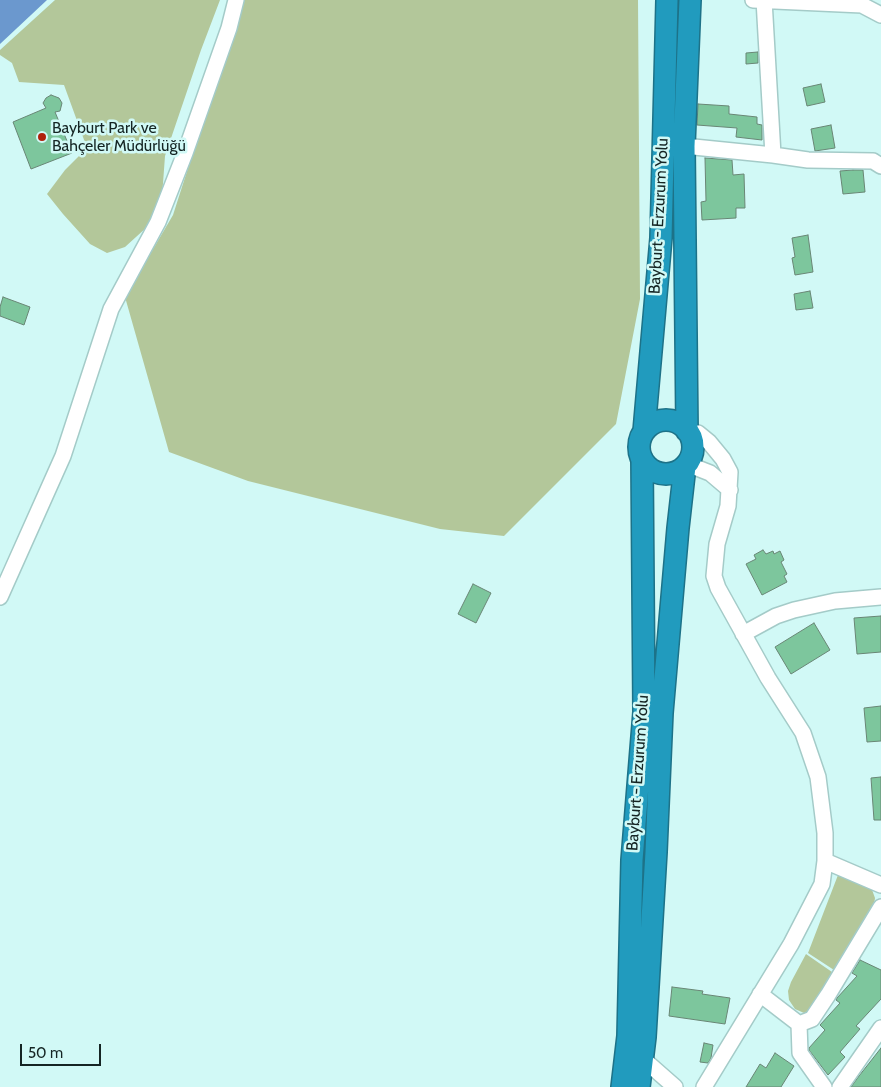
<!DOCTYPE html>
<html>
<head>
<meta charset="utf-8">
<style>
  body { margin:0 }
  #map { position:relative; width:881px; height:1087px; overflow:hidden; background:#d1f9f6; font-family:Cabin,sans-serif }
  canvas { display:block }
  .scale { position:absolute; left:20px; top:1044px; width:81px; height:22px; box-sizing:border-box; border:2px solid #152524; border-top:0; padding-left:6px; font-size:15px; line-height:18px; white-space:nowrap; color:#152524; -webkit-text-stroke:4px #d1f9f6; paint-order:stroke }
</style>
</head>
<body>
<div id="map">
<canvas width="881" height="1087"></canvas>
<div class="scale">50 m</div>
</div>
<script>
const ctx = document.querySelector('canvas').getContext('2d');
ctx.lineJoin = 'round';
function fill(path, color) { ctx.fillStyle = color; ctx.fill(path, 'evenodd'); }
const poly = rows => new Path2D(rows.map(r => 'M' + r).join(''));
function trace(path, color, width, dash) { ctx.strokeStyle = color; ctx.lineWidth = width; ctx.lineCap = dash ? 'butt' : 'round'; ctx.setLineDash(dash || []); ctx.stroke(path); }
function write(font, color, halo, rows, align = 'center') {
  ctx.font = font + ' Cabin,sans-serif'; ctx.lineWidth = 5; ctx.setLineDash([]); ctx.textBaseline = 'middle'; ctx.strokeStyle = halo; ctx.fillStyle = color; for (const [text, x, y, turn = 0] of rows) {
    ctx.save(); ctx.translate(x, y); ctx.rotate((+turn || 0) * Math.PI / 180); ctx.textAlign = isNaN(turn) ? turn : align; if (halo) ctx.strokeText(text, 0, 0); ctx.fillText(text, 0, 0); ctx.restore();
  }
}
fill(poly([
  [55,0,220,0,201,50,165,156,162,197,147,227,125,247,107,253,90,244,63,214,47,194,65,170,87,148,64,85,19,82,12,63,0,55,0,50],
  [242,0,638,0,640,299,616,424,504,536,440,529,248,481,169,452,125,297,173,215],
  [841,874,871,887,875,898,874,905,834,970,808,953,838,875],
  [806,954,832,972,808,1013,804,1013,795,1009,789,1000,788,991,791,982]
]), '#b3c79a');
fill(poly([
  [0,0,47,0,0,44]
]), '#6b98ce');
const building = poly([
  [758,52,758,63,746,64,746,53,758,52],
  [821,84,825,102,807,106,803,88,821,84],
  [51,95,59,98,62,103,60,111,55,112,72,153,31,169,13,122,46,108,43,103,46,98,51,95],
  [698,104,729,106,729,114,757,117,757,124,762,125,762,140,736,137,737,128,697,125,698,104],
  [831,125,835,148,815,151,811,129,831,125],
  [705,158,732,160,733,175,744,174,745,208,736,208,736,218,702,220,701,202,706,201,705,158],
  [853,170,863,170,865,192,843,194,840,171,853,170],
  [808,235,813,272,795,275,792,258,795,257,792,238,808,235],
  [810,291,813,308,796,310,794,294,810,291],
  [3,297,30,307,24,325,0,316,0,307,3,297],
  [763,550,766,554,773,551,774,554,780,551,784,560,781,562,787,574,784,576,787,582,762,595,746,564,756,559,754,555,763,550],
  [473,584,491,593,476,623,458,614,473,584],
  [881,616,881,652,857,654,854,618,881,616],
  [814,623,830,650,791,674,775,647,814,623],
  [881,706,881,741,867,742,864,708,881,706],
  [881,777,881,820,874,820,871,778,881,777],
  [860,960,881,970,881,999,856,1026,860,1029,840,1052,845,1057,828,1075,809,1050,809,1048,825,1030,820,1025,840,1003,836,1000,837,998,857,976,852,973,860,960],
  [672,987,703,991,702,994,730,998,725,1024,669,1016,672,987],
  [704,1043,713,1045,711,1058,708,1063,700,1062,704,1043],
  [881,1048,881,1087,851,1087,859,1076,881,1048],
  [775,1053,794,1066,781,1087,746,1087,760,1064,766,1068,775,1053]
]);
fill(building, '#7dc69d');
trace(building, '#698675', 1);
const minor = poly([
  [753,0,862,5,881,15],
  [764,0,773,155],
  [684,146,773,155,808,160,873,161,881,166],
  [688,432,698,433,709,442,723,459,730,472,728,506,717,544,714,576,718,588,768,678,803,733,818,777,825,833,825,861,822,884,791,944,704,1087],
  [687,464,710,473,730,490],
  [0,597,63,456,111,309,158,222,185,153,229,28,236,0],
  [743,634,776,616,794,610,835,601,881,597],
  [825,861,881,885],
  [760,994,799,1024],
  [799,1024,812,1019,828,995,881,907],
  [799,1024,800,1053,824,1087],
  [642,1058,675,1087],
  [840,1087,881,1028]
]);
const highway = poly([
  '639 447a27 27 0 1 1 54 0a27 27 0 1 1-54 0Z',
  [644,431,661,238,667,0],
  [687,431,684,146,690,0],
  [622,1087,628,1036,632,860,644,712,642,459],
  [639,1087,645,1037,656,852,662,713,678,528,685,466]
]);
trace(minor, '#a4cbc8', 18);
trace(highway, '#1d7288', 24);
trace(minor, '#fff', 15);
trace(highway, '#219bbe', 21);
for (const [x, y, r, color] of [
  [42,137,5,"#af200b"]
]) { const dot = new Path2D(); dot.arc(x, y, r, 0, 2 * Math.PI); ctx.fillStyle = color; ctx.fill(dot); trace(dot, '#d1f9f6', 2); }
write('16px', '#152524', '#d1f9f6', [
  ["Bayburt Park ve",52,128],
  ["Bahçeler Müdürlüğü",52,146]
], 'left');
write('16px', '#152524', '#d1f9f6', [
  ["Bayburt - Erzurum Yolu",659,216,-87],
  ["Bayburt - Erzurum Yolu",638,773,-86]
]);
</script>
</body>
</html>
